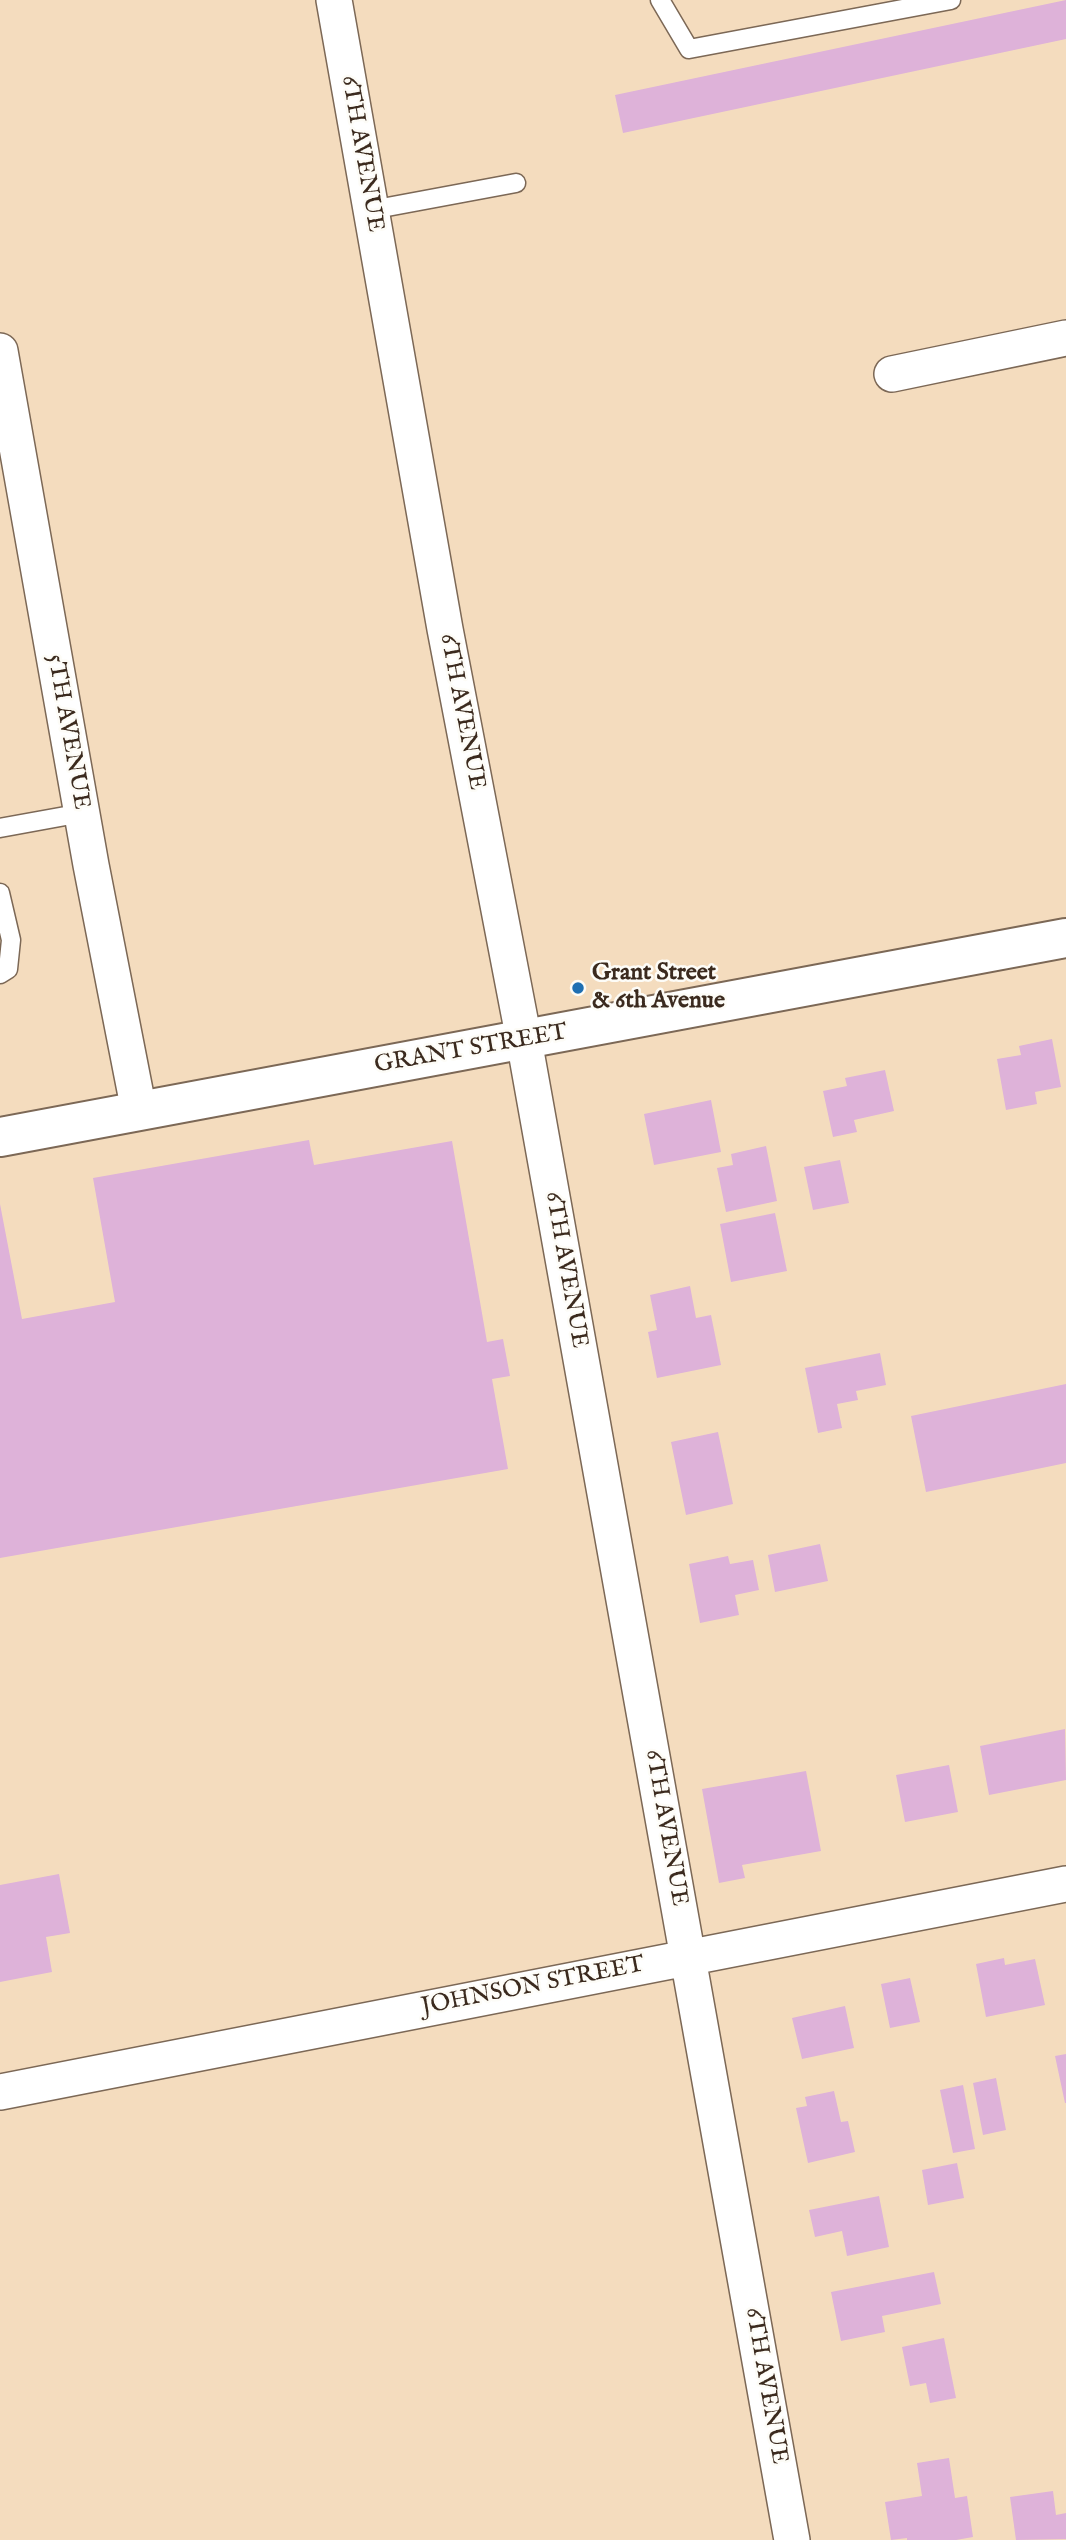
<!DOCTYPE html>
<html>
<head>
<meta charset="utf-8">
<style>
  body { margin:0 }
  canvas { display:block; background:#f4dcbe }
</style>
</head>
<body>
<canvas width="1066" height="2540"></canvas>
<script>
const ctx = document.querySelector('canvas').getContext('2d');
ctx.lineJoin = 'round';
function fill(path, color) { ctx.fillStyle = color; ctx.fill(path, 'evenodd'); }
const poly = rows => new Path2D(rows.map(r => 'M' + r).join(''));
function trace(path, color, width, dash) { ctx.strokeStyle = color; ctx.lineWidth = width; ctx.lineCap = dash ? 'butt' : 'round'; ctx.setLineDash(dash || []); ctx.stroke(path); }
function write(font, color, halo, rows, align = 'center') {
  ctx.font = font + ' "IM FELL English",serif'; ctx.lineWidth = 5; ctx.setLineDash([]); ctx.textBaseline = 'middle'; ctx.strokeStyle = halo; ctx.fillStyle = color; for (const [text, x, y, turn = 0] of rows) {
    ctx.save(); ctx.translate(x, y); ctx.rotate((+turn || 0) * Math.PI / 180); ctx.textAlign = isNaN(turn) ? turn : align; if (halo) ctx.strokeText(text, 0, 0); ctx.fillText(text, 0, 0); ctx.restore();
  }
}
fill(poly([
  [1066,0,1066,39,623,133,615,95],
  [1052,1039,1061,1087,1035,1092,1037,1104,1006,1110,997,1059,1021,1055,1019,1046],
  [885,1070,894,1111,854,1120,857,1132,833,1137,823,1091,847,1086,845,1078],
  [711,1100,721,1152,654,1165,644,1114],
  [309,1140,314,1165,452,1141,487,1342,503,1339,510,1376,492,1379,508,1469,0,1558,0,1204,22,1319,115,1302,93,1178],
  [766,1146,777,1201,726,1212,717,1168,733,1165,731,1154],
  [840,1160,849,1203,813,1210,804,1167],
  [775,1213,787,1271,731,1282,720,1224],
  [690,1286,696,1318,711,1315,721,1365,657,1378,648,1332,657,1330,650,1295],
  [880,1353,886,1385,856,1391,858,1400,837,1404,842,1428,818,1433,805,1368],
  [1066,1384,1066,1463,926,1492,911,1416],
  [718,1432,733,1504,686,1515,671,1442],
  [820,1544,828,1581,775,1592,768,1555],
  [728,1556,730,1564,753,1560,759,1590,735,1595,739,1615,700,1623,689,1564],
  [1065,1729,1066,1780,989,1795,980,1746],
  [949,1765,958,1812,905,1822,896,1775],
  [806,1771,821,1851,742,1865,745,1878,719,1883,702,1789],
  [59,1874,70,1933,46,1937,52,1972,0,1982,0,1885],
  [1004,1958,1005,1965,1035,1959,1045,2005,986,2017,976,1964],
  [910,1978,920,2022,890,2028,881,1984],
  [845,2006,854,2048,802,2059,792,2018],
  [1066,2054,1066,2103,1065,2103,1055,2056],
  [996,2078,1006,2130,983,2135,973,2083],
  [963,2085,975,2149,953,2153,940,2090],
  [834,2091,841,2122,848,2121,855,2152,808,2163,796,2108,807,2106,805,2097],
  [957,2163,964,2198,928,2205,922,2170],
  [879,2196,889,2247,847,2256,842,2231,815,2237,809,2210],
  [934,2272,941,2304,882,2316,885,2332,841,2341,831,2292],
  [944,2338,956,2398,930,2403,926,2383,910,2386,902,2347],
  [949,2458,955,2498,967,2496,973,2537,956,2540,907,2540,907,2538,891,2540,885,2502,922,2496,917,2463],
  [1053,2491,1056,2515,1066,2513,1066,2539,1016,2540,1010,2497]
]), '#deb2d9');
const lane = poly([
  [660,0,689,49,951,0],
  [371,210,516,183],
  [0,828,82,813],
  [0,893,11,940,8,969,0,974]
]);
const street = poly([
  [334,0,445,629,524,1040,792,2540],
  [0,351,91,865,139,1111],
  [892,374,1066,338],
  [0,2092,1066,1884]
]);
const secondary = poly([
  [0,1137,1066,938]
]);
trace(lane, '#7c6856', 21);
trace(street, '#7c6856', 38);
trace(secondary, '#7c6856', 42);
trace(lane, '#fff', 18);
trace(street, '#fff', 35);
trace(secondary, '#fff', 38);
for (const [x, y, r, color] of [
  [578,988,7,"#1f6fb2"]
]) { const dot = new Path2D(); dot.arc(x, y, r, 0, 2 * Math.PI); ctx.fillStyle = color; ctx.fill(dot); trace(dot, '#fdfcf7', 2.5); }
write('24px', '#3b2a1e', '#fdfcf7', [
  ["6TH AVENUE",361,154,80],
  ["6TH AVENUE",461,712,79],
  ["5TH AVENUE",67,732,80],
  ["GRANT STREET",471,1050,-10],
  ["6TH AVENUE",565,1270,80],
  ["6TH AVENUE",665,1828,80],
  ["JOHNSON STREET",533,1987,-11],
  ["6TH AVENUE",765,2386,80]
]);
write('bold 24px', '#3b2a1e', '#fdfcf7', [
  ["Grant Street",592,974],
  ["& 6th Avenue",592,1002]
], 'left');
</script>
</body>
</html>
